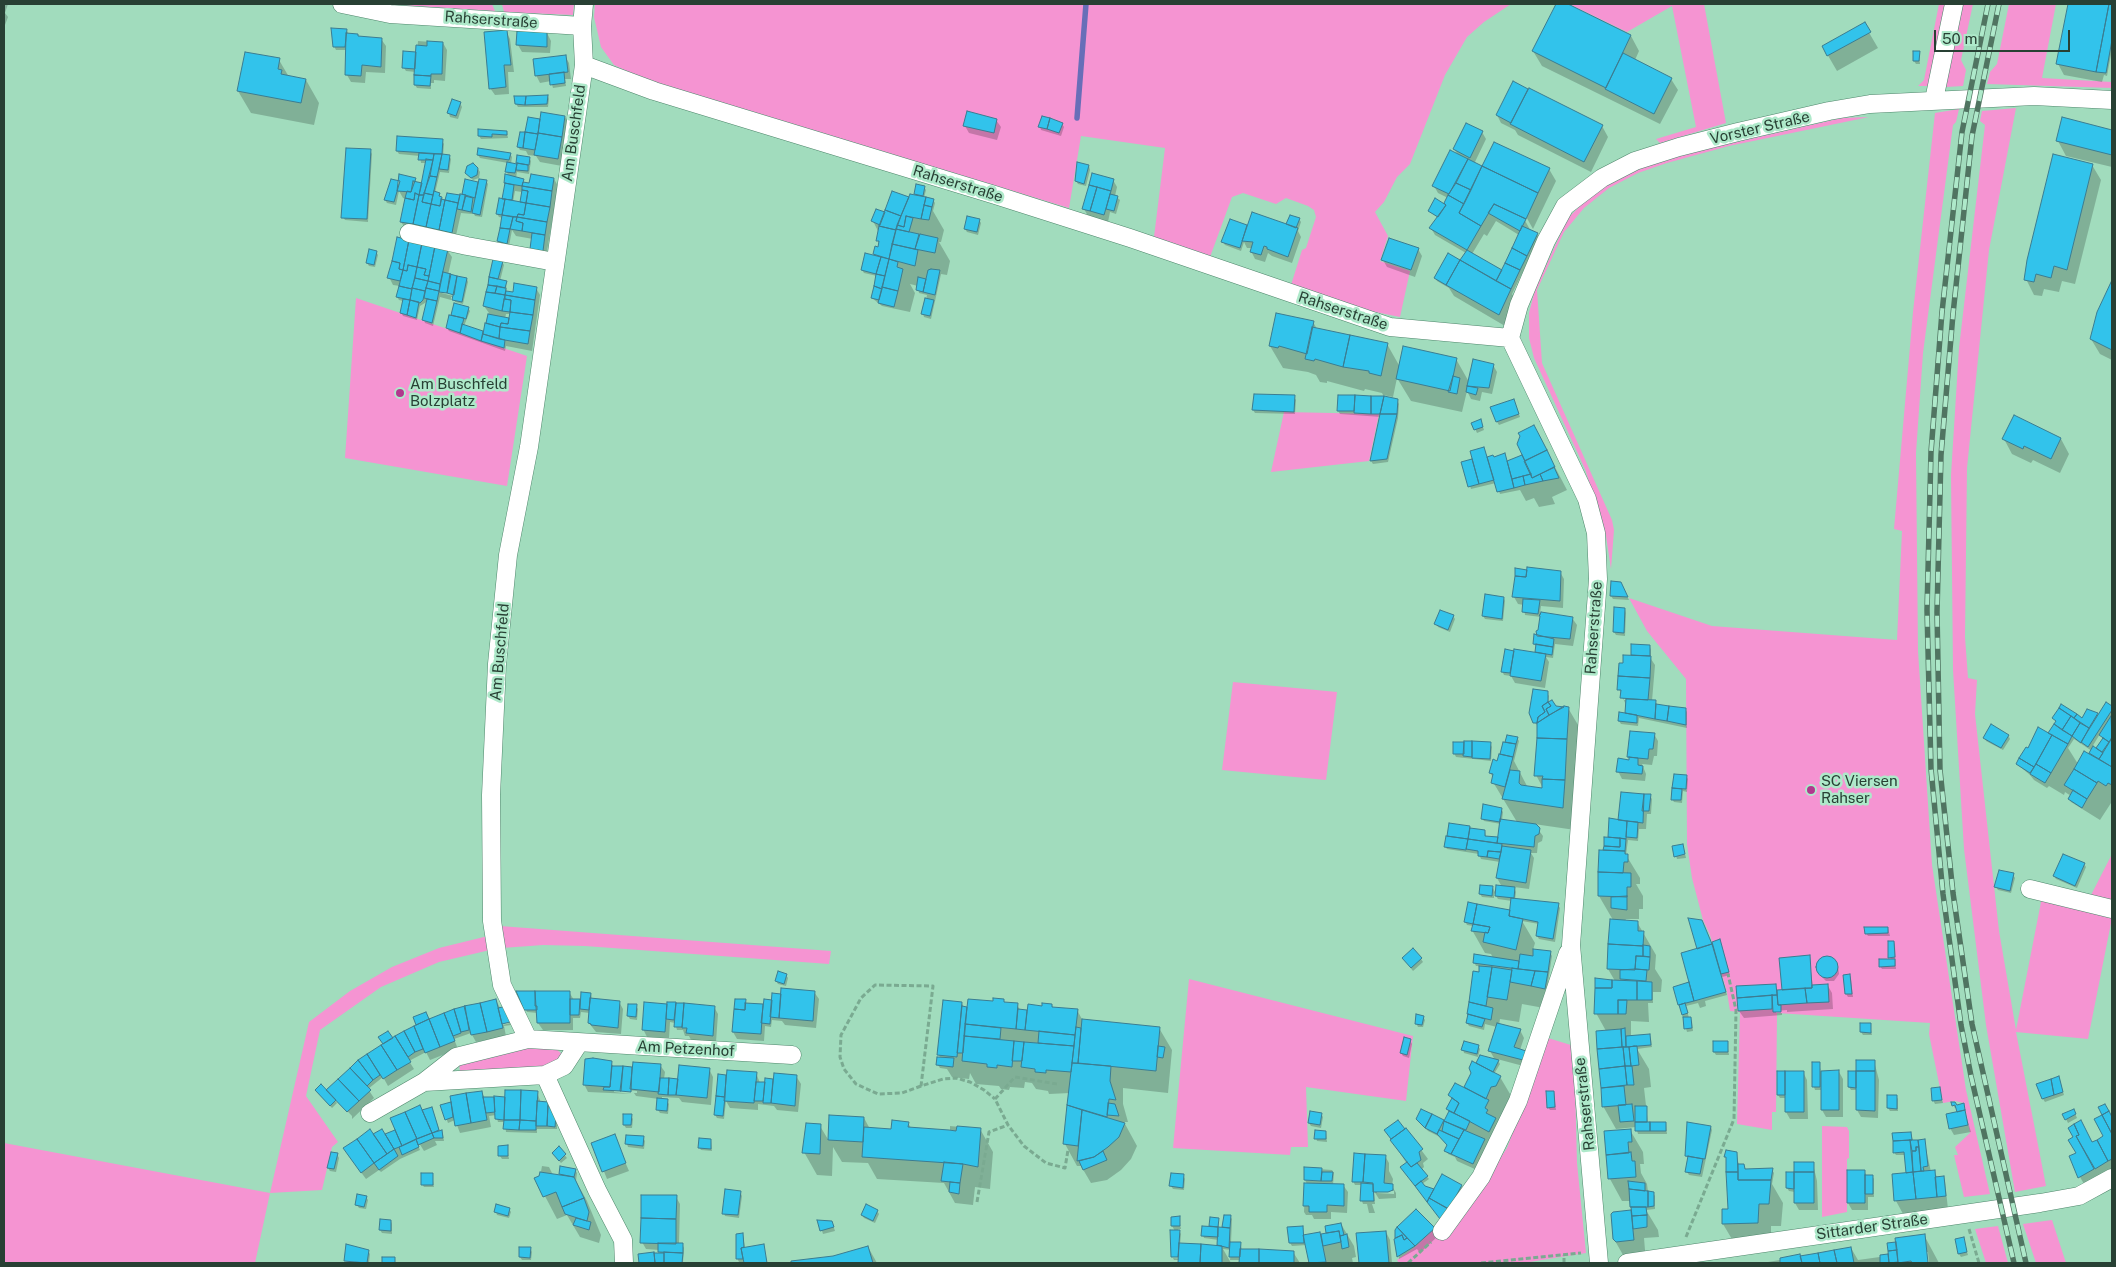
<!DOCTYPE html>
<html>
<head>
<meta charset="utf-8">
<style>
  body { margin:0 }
  #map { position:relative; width:2116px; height:1267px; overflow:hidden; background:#a1dcbd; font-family:"Public Sans",sans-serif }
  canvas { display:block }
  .frame { position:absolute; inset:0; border:5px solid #284034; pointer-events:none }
  .scale { position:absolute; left:1934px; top:30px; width:136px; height:22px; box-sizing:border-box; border:2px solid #284034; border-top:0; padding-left:6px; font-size:15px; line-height:18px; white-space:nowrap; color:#284034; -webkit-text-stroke:4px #aee9ca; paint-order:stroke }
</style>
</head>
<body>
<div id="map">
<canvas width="2116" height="1267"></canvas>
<div class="frame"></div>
<div class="scale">50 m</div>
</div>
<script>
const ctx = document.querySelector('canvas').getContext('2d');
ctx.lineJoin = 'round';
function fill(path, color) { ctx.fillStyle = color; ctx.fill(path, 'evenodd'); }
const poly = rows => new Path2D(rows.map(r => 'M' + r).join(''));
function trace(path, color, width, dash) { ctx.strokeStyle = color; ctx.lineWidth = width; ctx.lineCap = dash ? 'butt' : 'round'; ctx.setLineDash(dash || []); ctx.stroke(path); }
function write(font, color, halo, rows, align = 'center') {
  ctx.font = font + ' "Public Sans",sans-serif'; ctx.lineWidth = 5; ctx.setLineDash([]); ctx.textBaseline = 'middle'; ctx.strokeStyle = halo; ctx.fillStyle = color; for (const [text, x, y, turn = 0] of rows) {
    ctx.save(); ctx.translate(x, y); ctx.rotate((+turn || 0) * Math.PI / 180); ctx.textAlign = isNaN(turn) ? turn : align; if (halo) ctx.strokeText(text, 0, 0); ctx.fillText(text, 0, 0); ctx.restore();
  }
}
fill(poly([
  [384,4,492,4,495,11,385,4],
  [502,4,574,4,573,15,504,12],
  [595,4,1511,4,1484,22,1467,37,1445,75,1410,164,1397,177,1384,202,1375,212,1388,236,1380,261,1410,271,1400,317,1365,310,1291,285,1302,250,1306,248,1316,217,1314,210,1308,206,1286,198,1276,204,1243,193,1232,197,1210,257,1154,237,1165,148,1081,136,1069,208,641,78,614,65,601,47,594,17],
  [1569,4,1704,4,1726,123,1660,143,1656,139,1696,127,1672,6,1627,32],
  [1939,4,1947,4,1930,86,1918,86,1924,80],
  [1961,4,1973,4,1961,60,1966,70,1963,86,1946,87],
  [2009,4,2056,4,2042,78,2112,82,2112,88,1987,84,1990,72,1997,64],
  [2016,108,1989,250,1967,468,1965,637,1968,678,1977,680,1975,714,1992,868,1999,931,2016,1030,2042,897,2112,915,2112,918,2088,1039,2016,1032,2046,1186,2015,1192,1986,1025,1964,849,1953,670,1951,475,1959,348,1985,125,1980,121,1982,111],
  [1959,109,1956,122,1953,125,1923,353,1916,453,1918,651,1932,865,1966,1090,1990,1194,1964,1197,1954,1155,1958,1155,1955,1147,1970,1133,1964,1103,1955,1101,1943,1103,1929,1034,1930,1023,1777,1013,1776,1112,1772,1112,1772,1130,1737,1124,1740,1012,1730,1011,1727,992,1710,935,1703,920,1692,878,1687,844,1686,679,1647,631,1629,598,1712,626,1897,640,1902,531,1894,529,1913,312,1935,113],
  [1869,117,1729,146,1667,163,1638,173,1609,188,1584,208,1564,232,1537,290,1542,363,1612,520,1614,530,1611,569,1606,536,1585,469,1534,358,1529,338,1529,313,1535,290,1568,218,1582,204,1609,184,1637,170,1675,156,1842,118],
  [356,298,527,356,507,486,345,458],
  [1284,412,1379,414,1369,461,1271,472],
  [1233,682,1337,692,1326,780,1222,770],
  [2112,854,2112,907,2089,899],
  [500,926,831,951,829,964,585,946,543,945,502,948],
  [488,936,490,950,439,962,381,987,320,1030,306,1096,338,1142,332,1147,322,1190,270,1193,255,1263,4,1263,4,1143,270,1193,309,1022,350,991,392,967,439,948],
  [1189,979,1413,1036,1406,1101,1306,1087,1308,1147,1291,1147,1290,1155,1173,1148],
  [1548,1038,1574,1046,1577,1163,1586,1253,1523,1263,1399,1263,1397,1260,1415,1247,1435,1228,1449,1236,1507,1148],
  [525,1047,555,1048,562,1054,559,1063,535,1069,460,1072,459,1061],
  [1822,1126,1847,1127,1849,1131,1849,1158,1847,1159,1847,1212,1822,1217],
  [2052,1220,2066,1263,2036,1263,2023,1224],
  [1998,1226,2008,1263,1986,1263,1975,1229]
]), '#f594d2');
fill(poly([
  [4,4,8,4,5,13,8,17,5,25],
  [1557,4,1565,4,1631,36,1639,51,1635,60,1671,79,1678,90,1660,124,1542,66,1533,51],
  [2069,4,2112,4,2112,49,2107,76,2104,75,2102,82,2064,75,2058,64],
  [1864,24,1878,48,1837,71,1823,47],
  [347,31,349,35,358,35,359,38,381,39,386,46,385,73,366,72,365,83,351,82,347,75,346,50,336,50,334,46],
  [506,31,510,39,514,72,508,72,509,94,495,95,490,88],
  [547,33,551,41,550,53,522,52,518,45],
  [418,41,443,43,447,50,445,81,434,80,434,83,431,83,431,89,417,88,415,85,416,72,406,71,404,68,417,53],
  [1919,52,1920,64,1916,64,1914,61],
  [565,56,569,63,571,79,565,79,566,86,553,88,551,81,540,83,536,75],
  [279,60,289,77,306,80,319,103,314,125,251,113,238,91],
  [1513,83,1602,126,1608,137,1591,172,1518,135,1515,130,1501,123,1497,115],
  [548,96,549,99,548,107,518,107,516,104],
  [460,103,462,107,458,119,450,117,449,113],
  [565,117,569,124,562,166,540,162,536,156,528,155,526,151,520,150,518,147,527,133],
  [2063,119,2112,131,2112,167,2066,156,2058,141],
  [996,120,1001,127,997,140,969,133,965,126],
  [1062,124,1064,127,1061,136,1041,130,1040,127],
  [507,132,508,138,481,139,479,136],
  [1482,132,1486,139,1474,164,1482,168,1549,169,1556,181,1533,229,1524,213,1522,215,1534,237,1537,234,1541,242,1531,263,1528,261,1512,294,1517,302,1505,326,1454,296,1449,288,1437,281,1435,278,1462,262,1466,253,1435,235,1431,228,1438,218,1429,211,1448,207,1448,198,1438,193,1434,186,1458,155,1454,149],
  [1496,221,1519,235,1502,272,1472,254,1484,234,1487,236],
  [442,141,444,144,443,156,449,156,451,159,449,173,440,172,435,193,439,194,444,201,461,197,466,181,479,184,486,181,488,184,482,217,475,216,473,212,472,214,461,213,455,240,406,229,401,222,407,199,403,198,399,191,396,205,387,203,385,200,400,182,415,179,417,184,422,185,426,163,421,163,420,156,399,154,397,151],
  [370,150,372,154,368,222,345,220,343,217],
  [510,154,512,157,511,164,517,165,529,158,531,161,529,174,517,172,516,178,523,180,525,184,554,179,558,186,546,257,533,239,516,236,512,230,509,246,500,244,499,241,503,218,499,217,497,214,509,176,506,171,508,163,480,158,478,155],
  [515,191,522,192,522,203,513,202],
  [503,202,506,202,503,216,501,216],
  [2092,165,2101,180,2075,284,2062,281,2059,292,2044,289,2042,296,2034,295,2026,279],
  [1089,166,1090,170,1086,186,1078,184,1076,181],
  [478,169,480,172,479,178,473,180,466,173],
  [1113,180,1117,187,1115,196,1120,200,1116,214,1110,212,1108,222,1088,216,1084,209],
  [917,185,924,187,926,190,924,198,933,200,935,203,933,211,944,230,941,242,939,242,950,261,947,275,941,274,931,319,924,317,923,314,927,295,919,293,918,286,910,284,915,293,910,312,882,306,872,298,877,276,864,273,862,270,875,257,874,254,880,244,877,240,879,233,873,221,908,198,915,196],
  [1299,219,1301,222,1298,231,1301,237,1292,263,1272,256,1268,253,1265,262,1255,259,1251,251,1252,248,1247,248,1244,242,1241,251,1225,245,1223,242,1246,226,1248,228,1287,226],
  [979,220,981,223,978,235,967,232,965,229],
  [398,239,447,250,452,257,448,275,467,279,468,282,463,304,455,302,454,297,451,297,451,300,440,297,433,326,425,323,424,320,428,301,420,306,417,320,403,316,401,312,403,301,399,300,397,297,400,286,393,285,389,277],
  [438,290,453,294,453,296,438,292],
  [1418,249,1422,256,1415,277,1387,267,1383,260],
  [376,252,378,255,375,267,369,266,367,263],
  [494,260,502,262,504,265,500,281,506,282,507,293,514,293,536,288,540,295,532,351,506,346,505,351,449,331,447,328,455,305,468,308,470,311,464,326,484,333,489,313,484,306],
  [506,314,510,314,510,320,505,319],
  [2112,283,2112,360,2100,354,2091,339,2098,312],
  [1313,322,1317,329,1387,344,1400,367,1456,359,1469,382,1493,365,1497,372,1492,394,1482,392,1480,401,1471,399,1467,391,1462,412,1411,401,1397,378,1393,397,1383,395,1382,393,1365,389,1364,391,1327,381,1327,383,1320,382,1316,375,1308,372,1283,368,1270,346],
  [1255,396,1294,397,1296,400,1295,414,1255,413,1253,410],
  [1339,396,1371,397,1397,400,1399,404,1398,418,1388,462,1373,464,1371,461,1381,417,1340,414,1338,411],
  [1515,403,1520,417,1499,425,1497,422],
  [1473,424,1482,424,1484,430,1477,433],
  [1534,427,1567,490,1552,497,1555,504,1539,507,1534,498,1526,501,1520,490,1500,494,1496,483,1471,489,1463,463,1473,460,1493,459,1504,454,1507,462,1524,455],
  [2004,439,2061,439,2069,454,2060,473,2033,460,2031,463,2012,454],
  [1516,570,1560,572,1564,579,1563,608,1541,606,1540,613,1572,618,1577,625,1573,646,1555,644,1553,658,1546,657,1549,662,1545,688,1515,683,1511,676,1504,675,1502,671,1506,651,1536,654,1537,647,1534,644,1538,636,1541,617,1525,615,1524,605,1518,604,1514,597],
  [1620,583,1629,600,1613,599,1611,596],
  [1504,598,1505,601,1503,621,1485,619,1483,616],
  [1625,609,1626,613,1625,636,1616,635,1614,632],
  [1453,616,1455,619,1450,632,1438,627,1436,624],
  [1650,647,1651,650,1651,659,1655,665,1652,701,1655,702,1657,705,1685,709,1687,712,1687,728,1639,718,1638,726,1621,724,1619,721,1626,714,1626,705,1619,689,1624,665,1633,657,1632,655],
  [1624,697,1633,698,1632,700,1624,700],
  [1547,693,1549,696,1548,704,1556,708,1568,708,1581,730,1575,830,1534,824,1543,836,1542,841,1538,843,1537,853,1531,853,1534,858,1529,889,1514,887,1516,892,1515,900,1558,905,1560,908,1555,942,1539,939,1537,936,1539,924,1522,921,1535,943,1533,950,1550,952,1552,956,1544,1008,1522,1004,1519,1022,1500,1019,1499,1025,1520,1030,1524,1038,1520,1050,1527,1067,1497,1059,1500,1064,1494,1074,1500,1077,1513,1099,1499,1120,1501,1124,1477,1170,1457,1161,1455,1157,1448,1154,1446,1150,1448,1146,1440,1137,1428,1131,1420,1122,1422,1110,1445,1122,1450,1113,1447,1109,1453,1099,1450,1095,1464,1089,1481,1056,1495,1060,1490,1051,1497,1027,1485,1024,1484,1030,1469,1026,1467,1023,1474,973,1480,974,1481,966,1476,966,1474,962,1493,958,1491,954,1485,953,1472,930,1473,926,1467,925,1465,921,1511,912,1512,901,1498,899,1494,893,1494,898,1482,897,1480,894,1493,888,1496,894,1502,887,1497,878,1500,862,1481,859,1479,854,1447,849,1445,846,1450,825,1485,831,1486,837,1499,842,1501,824,1484,821,1482,818,1501,809,1503,812,1502,820,1517,822,1493,782,1494,778,1490,773,1501,756,1508,737,1517,738,1519,741,1514,761,1527,786,1544,790,1536,775,1538,726,1534,722],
  [2106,704,2112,708,2112,804,2111,803,2100,820,2071,802,2069,799,2071,796,2065,792,2064,795,2049,786,2047,788,2034,780,2030,775,2017,764,2028,750,2049,735,2057,722,2054,718,2062,706,2082,720,2088,711,2099,715],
  [2100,734,2103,739,2096,750,2092,747],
  [2074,739,2092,751,2078,764,2068,748],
  [1654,734,1658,741,1657,756,1654,756,1652,765,1642,764,1646,774,1645,781,1622,779,1618,771,1631,761],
  [2008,735,2010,739,2003,750,1986,741,1985,738],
  [1490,743,1492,747,1491,761,1456,757,1454,753],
  [1675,775,1686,776,1688,779,1687,792,1683,791,1682,803,1674,802,1672,799],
  [1650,796,1652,799,1651,814,1647,814,1646,829,1639,829,1638,841,1628,840,1626,855,1640,878,1640,884,1636,884,1643,896,1643,909,1639,909,1639,919,1626,919,1625,921,1637,922,1656,955,1655,969,1662,980,1661,992,1653,992,1653,1003,1648,1003,1649,1022,1631,1021,1631,1037,1649,1035,1651,1039,1652,1047,1637,1049,1649,1069,1651,1087,1644,1088,1648,1123,1666,1123,1667,1134,1638,1134,1636,1127,1616,1129,1603,1106,1597,1032,1606,1031,1596,1013,1615,981,1608,969,1613,920,1599,896,1600,852,1605,852,1606,838,1609,838,1610,820,1620,821],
  [1683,845,1686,858,1677,859,1676,856],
  [2084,864,2086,867,2077,888,2056,879,2054,876],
  [2013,875,2015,878,2011,893,1998,890,1996,887],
  [1888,928,1890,936,1868,936,1866,933],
  [1719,941,1730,975,1722,977,1727,995,1705,1001,1706,1006,1700,1008,1698,1003,1686,1006,1689,1018,1692,1021,1693,1031,1687,1032,1675,987,1690,983,1711,943],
  [1894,942,1895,945,1896,969,1882,969,1880,966,1891,960,1890,957],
  [1809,957,1813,987,1828,986,1832,993,1833,1009,1787,1012,1787,1010,1776,1011,1776,1013,1782,1013,1782,1015,1744,1018,1739,1011,1776,991,1783,991],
  [1822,957,1830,957,1838,966,1839,974,1834,981,1826,981,1817,972,1817,964],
  [1403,958,1421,959,1423,962,1413,971],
  [786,975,788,978,786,986,778,984,776,981],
  [1845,976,1850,976,1851,979,1853,997,1848,997,1846,994],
  [518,992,569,992,574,1000,581,1000,591,994,592,999,619,1002,623,1009,621,1034,596,1032,589,1023,590,1013,581,1012,580,1018,573,1018,573,1030,543,1030,538,1023,538,1013,527,1012],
  [814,992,819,999,816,1028,785,1025,782,1021,772,1020,771,1027,765,1026,764,1041,737,1039,733,1032,745,1001,747,1004,764,1006,782,995],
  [496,1000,500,1008,503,1025,510,1023,511,1025,504,1026,506,1036,476,1042,471,1033,454,1039,458,1049,430,1060,426,1052,409,1061,414,1069,388,1086,383,1077,368,1089,374,1098,352,1119,352,1116,331,1094,330,1095,337,1103,332,1108,318,1093,327,1092,368,1055,417,1025,414,1018,425,1014,429,1021,466,1007],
  [1003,1000,1005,1003,1017,1005,1021,1011,1028,1012,1052,1005,1053,1008,1077,1010,1083,1021,1159,1028,1172,1050,1168,1093,1123,1088,1123,1104,1128,1122,1119,1122,1125,1124,1137,1146,1131,1159,1121,1170,1107,1180,1091,1183,1081,1166,1077,1166,1065,1144,1070,1093,1049,1094,1048,1091,1036,1089,1032,1083,1025,1082,1024,1088,1010,1087,1009,1090,1001,1089,999,1086,976,1084,970,1073,969,1079,952,1077,947,1069,940,1068,938,1065,940,1058,939,1055,962,1003,964,1008,968,1008],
  [669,1003,714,1007,718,1014,716,1042,691,1040,689,1036,685,1036,683,1030,677,1030,675,1023,670,1022,669,1038,647,1037,643,1029,668,1006],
  [636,1006,638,1009,637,1020,630,1019,628,1016],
  [1423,1017,1425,1020,1423,1027,1418,1027,1416,1023],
  [1870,1024,1872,1035,1863,1035,1861,1032],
  [1410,1040,1412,1044,1409,1058,1403,1056,1401,1053],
  [1727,1042,1729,1055,1716,1055,1714,1052],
  [1478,1046,1480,1049,1478,1057,1464,1053,1463,1049],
  [1874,1061,1879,1080,1878,1118,1861,1117,1857,1110,1857,1090,1851,1090,1849,1087,1857,1072],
  [611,1063,614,1067,631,1068,633,1071,660,1065,665,1072,664,1079,679,1081,709,1069,713,1077,711,1105,682,1102,679,1098,662,1097,662,1100,667,1101,669,1104,668,1114,660,1113,658,1110,659,1099,636,1096,634,1093,637,1093,637,1091,614,1089,614,1092,632,1094,588,1092,584,1084],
  [1819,1063,1821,1072,1839,1072,1843,1079,1843,1117,1826,1117,1822,1110,1822,1090,1815,1090,1814,1087],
  [1778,1072,1803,1072,1807,1080,1808,1119,1790,1119,1786,1112,1786,1098,1780,1098,1778,1095],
  [756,1073,760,1083,766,1084,766,1080,774,1081,796,1076,801,1084,798,1112,777,1110,774,1106,758,1104,758,1110,730,1108,726,1101,724,1119,717,1118,715,1115,726,1076,727,1079],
  [2060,1081,2064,1095,2045,1102,2043,1099],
  [1939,1089,1943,1103,1935,1104,1933,1100],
  [482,1092,485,1099,506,1098,537,1092,541,1103,547,1103,557,1120,557,1129,537,1129,537,1133,506,1132,505,1122,498,1122,496,1115,489,1116,491,1127,460,1133,455,1120,448,1123,442,1106],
  [1554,1092,1556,1110,1550,1110,1548,1107],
  [1888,1096,1896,1096,1898,1099,1898,1111,1890,1111,1888,1108],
  [1954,1103,1956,1106,1963,1105,1971,1132,1954,1135,1950,1128,1959,1113,1957,1108,1955,1108,1953,1105],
  [2105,1105,2112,1119,2112,1169,2084,1184,2080,1177,2075,1137,2070,1128,2092,1144,2105,1137],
  [432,1108,440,1132,442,1131,443,1134,444,1141,435,1141,437,1145,424,1151,419,1143,417,1143,420,1150,400,1159,381,1172,379,1170,366,1179,349,1156,385,1135,399,1135,422,1111],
  [2074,1111,2077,1118,2068,1123,2064,1115],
  [1321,1114,1323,1117,1321,1128,1311,1126,1309,1123],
  [631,1116,633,1119,632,1128,626,1128,624,1125],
  [830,1117,864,1118,870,1129,892,1131,908,1123,911,1128,950,1132,950,1126,980,1129,993,1152,990,1189,975,1187,973,1205,955,1203,944,1183,877,1179,868,1163,842,1162,833,1147,832,1176,817,1175,804,1152,820,1126,829,1141],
  [1711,1127,1712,1130,1702,1177,1689,1175,1687,1172,1689,1159,1687,1156],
  [1406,1130,1428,1159,1423,1163,1424,1167,1421,1170,1429,1179,1422,1184,1424,1187,1434,1191,1461,1186,1466,1193,1443,1221,1388,1134],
  [1630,1130,1643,1152,1644,1164,1640,1164,1641,1173,1647,1184,1648,1192,1653,1193,1655,1196,1655,1209,1646,1210,1658,1230,1659,1237,1644,1238,1646,1262,1627,1262,1614,1239,1613,1213,1633,1211,1631,1201,1622,1201,1610,1179,1606,1132],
  [1326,1132,1327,1142,1317,1141,1316,1138],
  [1911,1133,1913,1141,1924,1140,1931,1172,1934,1172,1938,1178,1944,1178,1945,1181,1949,1219,1908,1223,1896,1201,1908,1174,1905,1155,1896,1155,1894,1152],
  [614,1136,629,1171,607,1179,593,1144],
  [643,1138,645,1141,644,1149,628,1147,627,1144],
  [711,1140,712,1151,701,1150,699,1147],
  [507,1146,509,1159,502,1159,500,1156],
  [559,1148,567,1158,561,1163,555,1156],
  [1736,1153,1739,1165,1744,1165,1746,1170,1772,1170,1774,1173,1772,1184,1783,1203,1781,1226,1771,1226,1771,1245,1736,1246,1723,1224,1729,1211,1727,1160,1725,1156],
  [337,1154,339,1158,336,1172,330,1171,328,1168],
  [1385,1156,1389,1163,1389,1171,1393,1179,1392,1186,1396,1193,1396,1198,1379,1199,1374,1191,1375,1204,1372,1204,1375,1213,1369,1213,1367,1204,1363,1204,1362,1201,1362,1185,1355,1185,1353,1181],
  [1377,1191,1394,1191,1394,1194,1377,1193],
  [1813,1164,1817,1181,1818,1210,1799,1210,1795,1203,1795,1192,1789,1191,1787,1188,1795,1173],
  [542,1166,549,1167,553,1175,561,1176,560,1174,575,1170,577,1173,576,1181,587,1201,601,1235,599,1243,580,1237,567,1215,557,1219,536,1179,540,1177],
  [1305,1168,1332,1170,1334,1173,1333,1185,1343,1185,1348,1192,1347,1213,1331,1212,1331,1219,1314,1219,1312,1215,1306,1215,1304,1212,1305,1184,1307,1184,1305,1180],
  [1864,1171,1867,1176,1872,1176,1874,1179,1874,1197,1868,1197,1868,1210,1852,1210,1848,1203],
  [432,1174,434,1187,424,1187,422,1184],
  [1183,1175,1185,1179,1184,1190,1173,1189,1171,1186],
  [740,1192,742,1196,739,1218,725,1216,724,1213],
  [366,1197,368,1200,366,1209,359,1208,357,1205],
  [676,1197,680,1204,679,1244,682,1244,684,1248,683,1263,641,1263,639,1255,661,1254,659,1250,646,1249,642,1242],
  [509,1209,511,1212,509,1218,497,1215,496,1212],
  [1416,1210,1434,1228,1438,1236,1420,1253,1417,1249,1399,1259,1396,1230],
  [877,1211,879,1214,875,1223,864,1218,862,1215],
  [1225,1216,1230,1216,1232,1219,1231,1243,1240,1243,1242,1250,1293,1252,1300,1263,1241,1263,1241,1260,1230,1260,1231,1250,1223,1249,1231,1263,1179,1263,1179,1260,1174,1260,1173,1258,1184,1259,1185,1256,1172,1256,1175,1231,1172,1226,1179,1218,1181,1229,1178,1229,1181,1234,1180,1245,1218,1247,1219,1240,1204,1238,1203,1235,1210,1227,1211,1219,1218,1219,1219,1228,1223,1228],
  [391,1221,392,1224,392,1234,382,1233,380,1230],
  [819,1221,833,1225,835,1231,823,1234],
  [1341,1224,1354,1246,1356,1257,1352,1258,1353,1263,1310,1263,1307,1245,1292,1246,1290,1243,1302,1228,1304,1236,1319,1233,1321,1236,1328,1234,1326,1227],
  [1386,1232,1390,1240,1392,1263,1361,1263,1358,1235],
  [743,1235,745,1248,763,1245,767,1263,739,1262,737,1258],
  [1924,1235,1939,1263,1929,1263,1928,1252,1925,1252,1927,1263,1890,1263,1888,1244],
  [1963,1239,1968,1255,1961,1257,1959,1254],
  [868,1247,877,1263,792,1262,833,1257],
  [530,1248,532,1252,531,1260,522,1260,520,1257],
  [1851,1248,1858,1260,1887,1256,1887,1263,1762,1263],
  [368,1251,370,1254,369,1263,346,1260]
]), '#0003');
trace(poly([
  [1077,118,1086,4]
]), '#686eb8', 5.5);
const building = poly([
  [1556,4,1568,4,1631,35,1606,88,1532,51,1556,4],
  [2068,4,2109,4,2096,72,2056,64,2068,4],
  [2109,4,2112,4,2112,40,2106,73,2096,72,2109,4],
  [1865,22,1871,32,1827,56,1822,46,1865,22],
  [331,28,347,29,345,47,333,47,331,28],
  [507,30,511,65,504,65,506,87,489,89,484,32,507,30],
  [517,31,547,32,547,47,516,45,517,31],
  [346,33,358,34,358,36,382,38,381,67,362,65,361,76,345,75,346,33],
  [427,41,443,42,442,74,431,74,431,76,414,75,416,45,427,46,427,41],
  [403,51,416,52,415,69,402,68,403,51],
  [1913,51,1920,51,1919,61,1913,61,1913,51],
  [245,52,280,58,278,69,282,70,281,74,306,79,301,103,237,91,245,52],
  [1623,53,1672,78,1654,114,1605,89,1623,53],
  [566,55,568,72,535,76,533,59,566,55],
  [564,72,565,83,550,85,549,74,564,72],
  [414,75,431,76,430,86,414,85,414,75],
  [1513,81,1528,89,1511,123,1496,115,1513,81],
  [1529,88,1603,125,1584,162,1510,124,1529,88],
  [548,95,547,104,525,105,526,96,548,95],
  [514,96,526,96,525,105,515,104,514,96],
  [452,99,461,102,456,116,447,113,452,99],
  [967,111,997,119,994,133,963,126,967,111],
  [541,112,565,116,562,137,538,133,541,112],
  [1042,116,1050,118,1047,129,1038,127,1042,116],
  [528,117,540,119,538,134,525,132,528,117],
  [2062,117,2112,130,2112,155,2056,141,2062,117],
  [1050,118,1063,123,1059,133,1047,129,1050,118],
  [1466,123,1483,131,1470,158,1453,149,1466,123],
  [478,129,507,131,507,135,492,134,492,137,478,136,478,129],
  [520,132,525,132,523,148,517,147,520,132],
  [525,132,538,134,535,150,523,148,525,132],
  [538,133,562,137,558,159,534,155,538,133],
  [397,136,443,139,442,154,396,151,397,136],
  [1494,142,1550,168,1538,193,1482,166,1494,142],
  [346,148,371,149,367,219,341,218,346,148],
  [478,148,511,153,509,160,477,155,478,148],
  [1450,150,1468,159,1449,194,1432,186,1450,150],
  [419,153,434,154,433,160,418,160,419,153],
  [434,154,442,154,437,177,430,176,434,154],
  [442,154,450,155,448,170,439,169,442,154],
  [2053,154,2093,164,2067,270,2054,266,2051,278,2036,274,2034,282,2024,280,2027,260,2053,154],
  [517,155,530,157,529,165,516,163,517,155],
  [426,159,433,160,424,195,419,195,426,159],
  [1468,159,1482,166,1471,190,1456,183,1468,159],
  [507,162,517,164,515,173,505,172,507,162],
  [1077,162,1089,165,1084,184,1075,181,1077,162],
  [473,163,478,168,477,175,471,178,465,173,467,166,473,163],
  [517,163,528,165,528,171,516,170,517,163],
  [1482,166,1538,193,1526,219,1494,204,1481,226,1459,213,1482,166],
  [1092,173,1114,179,1111,191,1089,185,1092,173],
  [399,174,416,178,411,192,397,191,399,174],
  [505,174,524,179,522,186,504,183,505,174],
  [531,174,554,178,552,191,522,186,523,182,529,183,531,174],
  [430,176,437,177,433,195,424,193,430,176],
  [391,179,400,181,394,202,384,200,391,179],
  [465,179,478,182,475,198,462,194,465,179],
  [479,179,487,180,480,215,472,213,479,179],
  [413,181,422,183,419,195,415,193,414,200,405,198,407,191,411,192,413,181],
  [505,183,514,185,512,200,502,199,505,183],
  [1456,183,1471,190,1464,204,1448,195,1456,183],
  [916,184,925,186,923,196,914,194,916,184],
  [1089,185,1097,187,1090,211,1082,209,1089,185],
  [522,186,552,191,550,207,526,203,528,191,522,190,522,186],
  [1097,187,1111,191,1104,215,1090,211,1097,187],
  [522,190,528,191,526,203,520,202,522,190],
  [434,191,440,193,439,196,442,197,440,206,431,204,434,191],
  [892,191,909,197,901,216,885,210,892,191],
  [415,193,419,195,413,224,400,222,405,198,414,200,415,193],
  [424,193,433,195,431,204,422,202,424,193],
  [447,193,460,195,458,203,445,200,447,193],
  [460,194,466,195,462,210,457,209,460,194],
  [910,194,926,197,921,219,906,216,904,227,897,225,910,194],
  [1110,194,1118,196,1114,211,1106,209,1110,194],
  [419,195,424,195,422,202,431,204,426,227,413,224,419,195],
  [1448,195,1464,204,1459,213,1481,226,1467,250,1429,228,1446,205,1444,203,1448,195],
  [465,196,473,198,471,212,462,210,465,196],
  [926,197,934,199,932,207,924,205,926,197],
  [499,198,505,199,502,215,496,214,499,198],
  [1435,198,1446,205,1438,217,1428,211,1435,198],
  [441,199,445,200,439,230,426,227,431,204,440,206,441,199],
  [505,199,526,203,524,215,518,214,517,217,502,215,505,199],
  [445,200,458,203,452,233,439,230,445,200],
  [526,203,550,207,547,222,517,217,518,214,524,215,526,203],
  [1494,204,1526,219,1520,231,1488,213,1494,204],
  [924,205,932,207,929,220,921,219,924,205],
  [876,209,885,212,880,225,871,221,876,209],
  [885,210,901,216,896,230,879,226,885,210],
  [1252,212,1298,228,1288,257,1267,249,1267,247,1264,246,1261,255,1250,252,1253,242,1242,241,1252,212],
  [502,215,513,217,510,229,500,228,502,215],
  [1290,215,1300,218,1296,228,1286,224,1290,215],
  [906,216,913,218,909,232,896,229,897,225,904,227,906,216],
  [967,216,980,219,977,232,964,229,967,216],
  [513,217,517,217,516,221,523,223,522,231,510,229,513,217],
  [517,217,547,222,545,235,522,231,523,223,516,221,517,217],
  [1230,219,1247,225,1240,248,1221,242,1230,219],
  [879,226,896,230,889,259,873,254,875,246,878,247,879,241,876,241,879,226],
  [1522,226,1538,233,1527,256,1512,248,1522,226],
  [500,228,510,229,507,244,497,241,500,228],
  [896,229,919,234,915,249,892,244,896,229],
  [532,233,545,235,543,251,530,249,532,233],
  [920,234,938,238,935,253,915,249,920,234],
  [397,237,409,240,403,270,399,269,400,263,392,261,397,237],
  [1389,238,1419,248,1411,270,1381,260,1389,238],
  [409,240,422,243,417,267,408,265,407,271,403,270,409,240],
  [422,243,435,246,429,276,424,275,426,269,417,267,422,243],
  [892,244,918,250,915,266,889,259,892,244],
  [435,246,448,249,440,284,428,281,435,246],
  [1512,248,1527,256,1520,270,1505,263,1512,248],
  [369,249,377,251,374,265,366,263,369,249],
  [1467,250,1502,270,1496,281,1460,260,1467,250],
  [865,253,881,257,876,274,861,270,865,253],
  [1448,253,1460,260,1446,285,1434,278,1448,253],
  [881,257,889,259,885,276,876,274,881,257],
  [493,259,503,261,498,279,489,277,493,259],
  [889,259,898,262,897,267,903,269,898,291,882,287,889,259],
  [1460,260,1511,289,1499,315,1446,285,1460,260],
  [392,261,400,263,399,269,403,270,400,281,387,278,392,261],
  [1505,263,1520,270,1511,289,1496,281,1505,263],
  [408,265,417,267,412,289,399,286,403,270,407,271,408,265],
  [417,267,426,269,424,275,429,276,428,281,415,278,417,267],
  [931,269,940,270,935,295,923,292,928,270,931,269],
  [443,272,451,274,447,293,439,292,443,272],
  [450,274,457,276,454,295,447,293,450,274],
  [876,274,885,276,882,289,874,286,876,274],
  [457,276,467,278,462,302,452,300,457,276],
  [489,277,507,281,505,288,488,285,489,277],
  [918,277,926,279,923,292,916,290,918,277],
  [415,278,428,281,425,291,412,288,415,278],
  [2112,280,2112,350,2090,339,2097,312,2112,280],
  [428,281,440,284,439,291,426,288,428,281],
  [514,283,537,287,535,300,505,295,506,291,513,292,514,283],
  [488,285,497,286,495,293,486,292,488,285],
  [399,286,412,289,410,300,396,297,399,286],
  [497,286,506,288,505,295,495,293,497,286],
  [874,286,882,289,879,300,871,298,874,286],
  [882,287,898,291,894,307,878,303,882,287],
  [412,288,425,291,423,300,420,303,410,300,412,288],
  [426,288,439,291,437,301,424,298,426,288],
  [486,292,505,295,502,311,483,306,486,292],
  [505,295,535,300,533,315,510,312,511,300,505,299,505,295],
  [925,298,934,300,930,316,921,314,925,298],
  [403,299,410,300,407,315,400,313,403,299],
  [427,299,437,301,432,323,422,320,427,299],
  [504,299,511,300,510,312,502,311,504,299],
  [410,300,419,302,416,318,407,315,410,300],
  [454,303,469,307,466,319,451,315,454,303],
  [510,312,533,315,530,331,500,327,501,323,508,324,510,312],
  [1276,313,1314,321,1307,354,1279,346,1278,348,1269,346,1276,313],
  [488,314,509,318,508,324,501,323,500,327,486,323,488,314],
  [449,315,464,318,460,333,446,328,449,315],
  [485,323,500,327,499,339,483,334,485,323],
  [462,324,483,331,481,341,460,333,462,324],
  [500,327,530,331,528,344,499,339,500,327],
  [1312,327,1350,335,1343,367,1315,359,1314,361,1305,359,1312,327],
  [483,334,505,340,504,348,481,341,483,334],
  [1350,335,1388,343,1381,376,1369,373,1369,371,1343,367,1350,335],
  [1403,346,1457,358,1450,391,1396,379,1403,346],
  [1473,359,1494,364,1489,388,1467,386,1473,359],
  [1453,376,1460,378,1457,394,1448,392,1453,376],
  [1467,386,1478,388,1476,395,1466,392,1467,386],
  [1254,394,1295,395,1294,412,1252,410,1254,394],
  [1338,395,1355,395,1354,411,1337,411,1338,395],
  [1355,395,1371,396,1371,414,1354,413,1355,395],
  [1371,396,1384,396,1380,414,1371,414,1371,396],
  [1384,396,1398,399,1397,414,1380,414,1384,396],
  [1514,399,1519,414,1496,422,1490,407,1514,399],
  [1380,414,1397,414,1387,459,1370,461,1380,414],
  [2014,415,2061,438,2051,459,2024,446,2023,449,2002,439,2014,415],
  [1481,419,1483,427,1474,430,1471,423,1481,419],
  [1534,425,1547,450,1525,461,1517,444,1520,436,1518,433,1534,425],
  [1484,447,1494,480,1479,484,1470,451,1484,447],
  [1547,450,1555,467,1532,478,1524,461,1547,450],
  [1505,453,1514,488,1497,492,1487,457,1493,455,1494,457,1505,453],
  [1522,455,1531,474,1512,479,1507,461,1522,455],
  [1472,459,1479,484,1468,487,1461,462,1472,459],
  [1554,467,1559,478,1543,481,1540,474,1554,467],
  [1531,474,1532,478,1540,474,1543,481,1525,485,1523,476,1531,474],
  [1523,476,1525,485,1514,488,1512,479,1523,476],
  [1527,567,1561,571,1560,601,1512,597,1515,576,1526,577,1527,567],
  [1515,568,1527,570,1526,577,1515,576,1515,568],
  [1611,581,1621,582,1628,597,1610,596,1611,581],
  [1485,594,1504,597,1502,619,1482,616,1485,594],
  [1523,599,1540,600,1538,614,1522,612,1523,599],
  [1614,607,1625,608,1624,633,1613,632,1614,607],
  [1440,610,1454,615,1448,630,1434,624,1440,610],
  [1541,612,1573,617,1570,639,1537,636,1536,631,1538,630,1540,616,1539,615,1540,615,1541,612],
  [1534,634,1554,639,1553,647,1533,644,1534,634],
  [1536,644,1553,647,1552,655,1535,652,1536,644],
  [1631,644,1650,645,1650,656,1631,655,1631,644],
  [1505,649,1514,651,1510,673,1501,672,1505,649],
  [1514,649,1546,654,1541,681,1510,676,1514,649],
  [1623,655,1651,656,1650,678,1618,676,1619,663,1623,663,1623,655],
  [1618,676,1650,678,1648,700,1620,698,1621,690,1617,690,1618,676],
  [1533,689,1548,691,1548,702,1542,706,1545,712,1538,717,1537,723,1533,723,1529,713,1533,689],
  [1626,699,1656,700,1655,719,1625,713,1626,699],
  [1552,700,1556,706,1564,707,1549,715,1546,709,1551,706,1548,702,1552,700],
  [1548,702,1551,706,1546,709,1549,715,1537,723,1538,717,1545,712,1542,706,1548,702],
  [2106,702,2112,706,2112,710,2088,747,2081,742,2106,702],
  [1656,704,1669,706,1667,721,1655,719,1656,704],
  [2061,704,2077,714,2074,718,2059,708,2061,704],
  [1564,706,1569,707,1567,739,1537,738,1537,723,1564,706],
  [1669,706,1686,708,1686,725,1667,721,1669,706],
  [2059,708,2071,716,2062,730,2054,724,2056,721,2052,718,2059,708],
  [2087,709,2098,713,2089,728,2074,718,2077,714,2082,718,2087,709],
  [1619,712,1637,715,1637,723,1618,721,1619,712],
  [2071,716,2080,723,2072,736,2062,730,2071,716],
  [2111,716,2112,737,2109,742,2099,735,2111,716],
  [2080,723,2089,728,2081,743,2072,736,2080,723],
  [1991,724,2009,735,2001,748,1983,738,1991,724],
  [2054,724,2072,736,2068,744,2048,733,2054,724],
  [2038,727,2052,735,2034,767,2019,758,2026,747,2028,748,2038,727],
  [1630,731,1655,733,1653,749,1649,749,1648,759,1627,757,1630,731],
  [1507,735,1518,737,1516,744,1505,742,1507,735],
  [2052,735,2068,744,2051,773,2036,764,2052,735],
  [1537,738,1567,739,1565,780,1542,779,1543,776,1534,776,1537,738],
  [2103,738,2109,742,2102,752,2096,748,2103,738],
  [2112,738,2112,767,2099,759,2112,738],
  [1464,741,1472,741,1472,757,1463,756,1464,741],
  [1472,741,1491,742,1490,759,1472,758,1472,741],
  [1453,742,1464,742,1464,754,1453,754,1453,742],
  [1503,742,1516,744,1513,757,1500,754,1503,742],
  [2093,746,2103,753,2099,759,2089,753,2093,746],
  [2084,751,2112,767,2112,785,2108,783,2106,786,2098,781,2097,783,2074,769,2084,751],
  [1499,754,1513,757,1505,787,1491,783,1493,774,1489,773,1493,759,1497,761,1499,754],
  [1629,757,1638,758,1638,765,1643,766,1642,774,1616,772,1618,758,1629,760,1629,757],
  [2019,758,2034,767,2030,773,2016,764,2019,758],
  [2036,764,2051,773,2045,783,2030,774,2036,764],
  [2074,769,2097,783,2087,799,2064,785,2074,769],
  [1510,770,1520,771,1519,783,1521,785,1542,788,1542,779,1565,780,1563,808,1502,799,1510,770],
  [1674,774,1687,775,1686,789,1672,788,1674,774],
  [1672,788,1682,789,1681,800,1671,800,1672,788],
  [2073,790,2087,799,2082,808,2068,799,2073,790],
  [1621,792,1644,794,1643,823,1618,820,1621,792],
  [1644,794,1651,794,1649,811,1642,811,1644,794],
  [1483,804,1502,808,1500,822,1481,819,1483,804],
  [1609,818,1627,821,1626,839,1608,837,1609,818],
  [1500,819,1536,824,1540,828,1539,834,1535,836,1534,847,1497,843,1500,819],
  [1627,821,1638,822,1637,838,1626,837,1627,821],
  [1449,823,1470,826,1468,839,1447,836,1449,823],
  [1470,828,1485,830,1485,836,1498,837,1497,843,1468,839,1470,828],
  [1446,836,1468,839,1466,850,1444,847,1446,836],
  [1604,837,1620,838,1620,847,1604,846,1604,837],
  [1620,838,1626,839,1625,851,1603,850,1604,846,1620,847,1620,838],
  [1468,839,1502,844,1501,852,1488,851,1487,857,1478,856,1478,851,1466,849,1468,839],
  [1683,844,1685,854,1674,857,1672,846,1683,844],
  [1502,846,1531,850,1526,883,1496,878,1502,846],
  [1599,850,1625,851,1625,854,1628,854,1628,862,1624,862,1623,873,1598,872,1599,850],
  [1488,851,1501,852,1499,859,1487,857,1488,851],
  [2063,854,2085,863,2075,886,2053,876,2063,854],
  [1999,870,2014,873,2010,891,1994,887,1999,870],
  [1598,872,1631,873,1631,887,1627,887,1627,897,1598,896,1598,872],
  [1480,885,1493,886,1492,896,1479,894,1480,885],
  [1496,885,1515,887,1514,898,1495,896,1496,885],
  [1627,896,1627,910,1611,908,1611,897,1627,896],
  [1511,898,1559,903,1553,939,1536,936,1538,922,1509,916,1511,898],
  [1468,902,1477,904,1473,924,1464,922,1468,902],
  [1477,904,1510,910,1509,916,1523,919,1516,950,1483,942,1485,932,1488,933,1490,927,1473,924,1477,904],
  [1688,918,1702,920,1712,944,1697,949,1688,918],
  [1610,919,1638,921,1638,931,1644,931,1643,946,1608,944,1610,919],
  [1473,924,1490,927,1488,933,1471,931,1473,924],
  [1864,927,1888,927,1888,933,1865,934,1864,927],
  [1720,939,1729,972,1721,974,1712,942,1720,939],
  [1888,941,1894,941,1895,957,1888,958,1888,941],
  [1608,944,1643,946,1643,956,1636,956,1635,970,1607,969,1608,944],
  [1712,944,1726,992,1694,1001,1681,953,1712,944],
  [1643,945,1650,946,1650,957,1643,956,1643,945],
  [1413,948,1422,958,1411,968,1402,958,1413,948],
  [1533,949,1551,951,1548,972,1518,969,1520,954,1533,956,1533,949],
  [1474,954,1519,961,1518,969,1473,963,1474,954],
  [1810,955,1812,988,1782,990,1779,958,1810,955],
  '1816 967a11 11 0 1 1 22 0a11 11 0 1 1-22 0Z',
  [1636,956,1650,957,1649,970,1635,969,1636,956],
  [1879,959,1895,959,1895,966,1879,967,1879,959],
  [1479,966,1492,967,1486,1006,1469,1002,1473,971,1479,972,1479,966],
  [1492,967,1512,970,1507,1000,1487,997,1492,967],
  [1512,968,1535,971,1531,986,1510,982,1512,968],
  [1635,969,1647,970,1646,981,1620,979,1620,970,1635,969],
  [778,971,787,974,784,984,775,981,778,971],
  [1535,971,1548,972,1545,989,1531,986,1535,971],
  [1850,974,1852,994,1845,994,1843,975,1850,974],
  [1595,978,1612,980,1612,988,1595,988,1595,978],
  [1612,980,1637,981,1637,1000,1618,1000,1618,1014,1594,1014,1595,988,1612,988,1612,980],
  [1637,981,1652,982,1652,1000,1637,1000,1637,981],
  [1689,982,1694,1001,1678,1005,1673,987,1689,982],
  [1776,984,1777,995,1737,998,1736,986,1776,984],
  [1828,984,1829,1002,1807,1003,1805,988,1812,988,1812,985,1828,984],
  [781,988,815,991,813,1021,779,1018,781,988],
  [1805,988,1807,1003,1778,1005,1777,990,1805,988],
  [516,991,535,991,535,1006,537,1006,537,1010,524,1010,516,991],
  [535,991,570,991,570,1023,537,1023,535,991],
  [581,992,591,993,589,1010,580,1009,581,992],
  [772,993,781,994,779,1018,770,1017,772,993],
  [1772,995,1772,1009,1738,1011,1737,998,1772,995],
  [1772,995,1777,995,1778,1005,1781,1005,1781,1012,1773,1012,1772,995],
  [590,998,620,1001,618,1028,591,1025,591,1024,588,1023,590,998],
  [993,998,1004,999,1004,1002,1018,1003,1016,1029,965,1024,968,999,993,1001,993,998],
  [496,999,503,1028,487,1032,480,1003,496,999],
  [570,999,580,999,579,1015,570,1015,570,999],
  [735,999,746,999,745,1010,734,1009,735,999],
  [764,999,772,1000,770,1024,761,1023,764,999],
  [943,1000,962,1002,957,1057,937,1055,943,1000],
  [1618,1000,1627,1000,1626,1014,1618,1014,1618,1000],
  [644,1002,667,1004,665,1032,642,1030,644,1002],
  [667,1002,676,1002,674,1020,666,1019,667,1002],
  [1469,1002,1493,1008,1491,1020,1467,1014,1469,1002],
  [480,1003,487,1032,471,1035,464,1006,480,1003],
  [676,1003,684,1003,682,1027,674,1027,676,1003],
  [684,1003,715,1006,713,1036,686,1033,687,1028,682,1028,684,1003],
  [745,1003,763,1004,761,1034,732,1032,734,1009,745,1010,745,1003],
  [1042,1003,1052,1004,1052,1007,1078,1009,1075,1035,1025,1030,1028,1004,1042,1006,1042,1003],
  [1685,1003,1688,1013,1682,1015,1679,1005,1685,1003],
  [628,1004,637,1004,636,1017,627,1016,628,1004],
  [465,1006,469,1030,461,1032,454,1009,465,1006],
  [507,1006,510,1022,502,1024,498,1008,507,1006],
  [962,1006,967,1007,963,1053,957,1053,962,1006],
  [454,1009,461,1033,453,1036,444,1013,454,1009],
  [1018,1009,1027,1010,1025,1030,1016,1029,1018,1009],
  [426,1012,429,1019,416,1025,413,1017,426,1012],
  [444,1013,455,1041,440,1047,429,1019,444,1013],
  [1416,1014,1424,1016,1422,1025,1415,1024,1416,1014],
  [1468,1014,1485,1019,1482,1027,1466,1023,1468,1014],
  [1683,1017,1691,1017,1692,1028,1684,1029,1683,1017],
  [429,1019,440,1047,425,1053,414,1026,429,1019],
  [1082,1019,1160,1027,1156,1071,1078,1063,1082,1019],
  [1497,1023,1521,1029,1514,1047,1526,1051,1523,1060,1488,1051,1497,1023],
  [1860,1023,1871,1023,1871,1033,1860,1032,1860,1023],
  [965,1024,1001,1028,1000,1039,964,1036,965,1024],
  [414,1026,423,1049,415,1052,404,1031,414,1026],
  [1076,1027,1081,1028,1078,1063,1072,1063,1076,1027],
  [1625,1028,1626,1047,1622,1047,1621,1029,1625,1028],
  [1621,1029,1622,1047,1597,1049,1596,1031,1621,1029],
  [388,1031,393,1038,383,1044,378,1037,388,1031],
  [404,1031,415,1052,408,1057,395,1036,404,1031],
  [1039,1031,1075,1035,1074,1046,1038,1043,1039,1031],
  [1650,1034,1651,1045,1626,1047,1626,1036,1650,1034],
  [395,1036,411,1062,397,1070,381,1045,395,1036],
  [964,1036,1014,1041,1012,1067,997,1065,997,1068,987,1067,987,1064,962,1061,964,1036],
  [1404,1037,1411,1039,1407,1055,1400,1053,1404,1037],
  [1014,1041,1024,1042,1022,1061,1012,1061,1014,1041],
  [1464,1041,1479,1045,1477,1054,1461,1050,1464,1041],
  [1713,1041,1728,1041,1728,1052,1713,1052,1713,1041],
  [1024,1042,1074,1046,1071,1072,1046,1070,1046,1073,1035,1072,1035,1069,1021,1067,1024,1042],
  [381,1045,397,1070,383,1079,367,1054,381,1045],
  [1158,1046,1165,1047,1163,1058,1157,1057,1158,1046],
  [1634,1046,1637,1046,1639,1065,1631,1066,1629,1047,1634,1046],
  [1623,1047,1629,1047,1631,1066,1625,1066,1623,1047],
  [1623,1047,1625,1066,1599,1069,1597,1049,1623,1047],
  [367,1054,380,1075,373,1080,358,1060,367,1054],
  [1480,1055,1499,1060,1493,1072,1476,1063,1480,1055],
  [937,1057,954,1058,953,1067,936,1065,937,1057],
  [593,1058,612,1061,610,1087,583,1085,585,1059,593,1058],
  [358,1060,373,1080,367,1086,350,1068,358,1060],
  [1856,1060,1875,1060,1875,1071,1856,1071,1856,1060],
  [1472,1061,1501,1076,1496,1086,1491,1087,1486,1099,1464,1087,1471,1073,1469,1068,1472,1061],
  [633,1062,661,1064,659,1092,630,1089,633,1062],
  [1812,1062,1820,1062,1820,1087,1812,1087,1812,1062],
  [1072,1063,1111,1066,1110,1081,1116,1100,1109,1099,1107,1117,1067,1105,1072,1063],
  [679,1065,710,1068,707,1098,676,1095,679,1065],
  [612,1066,623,1066,621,1091,603,1090,604,1087,610,1087,612,1066],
  [623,1066,632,1067,631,1092,620,1091,623,1066],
  [1625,1066,1627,1085,1601,1088,1599,1069,1625,1066],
  [1625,1066,1632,1066,1634,1085,1627,1085,1625,1066],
  [350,1068,371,1090,359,1101,338,1079,350,1068],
  [727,1070,757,1072,754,1103,724,1101,727,1070],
  [1839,1070,1839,1110,1821,1110,1821,1071,1839,1070],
  [1777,1071,1785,1071,1785,1095,1777,1095,1777,1071],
  [1785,1071,1804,1071,1804,1112,1785,1112,1785,1071],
  [1848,1071,1856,1071,1856,1088,1848,1087,1848,1071],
  [1856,1071,1875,1071,1875,1111,1856,1110,1856,1071],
  [774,1073,797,1075,795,1106,771,1103,774,1073],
  [718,1074,726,1075,725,1097,716,1096,718,1074],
  [2059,1076,2063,1092,2054,1095,2051,1079,2059,1076],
  [660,1078,669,1078,668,1095,658,1094,660,1078],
  [669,1078,678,1079,676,1095,668,1095,669,1078],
  [765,1078,773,1079,771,1103,763,1103,765,1078],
  [338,1079,359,1101,347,1112,326,1090,338,1079],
  [2051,1079,2054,1095,2042,1099,2036,1084,2051,1079],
  [756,1082,765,1082,763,1101,754,1101,756,1082],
  [1455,1083,1489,1100,1485,1108,1488,1110,1486,1113,1496,1118,1489,1132,1454,1113,1459,1103,1448,1095,1455,1083],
  [321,1084,336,1100,330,1106,315,1090,321,1084],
  [1624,1086,1626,1105,1602,1107,1601,1088,1624,1086],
  [1940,1087,1942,1100,1932,1101,1931,1088,1940,1087],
  [505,1090,521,1090,520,1120,504,1120,505,1090],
  [521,1090,538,1091,536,1121,520,1120,521,1090],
  [482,1091,487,1120,471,1123,466,1093,482,1091],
  [1546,1091,1554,1091,1555,1107,1547,1108,1546,1091],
  [466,1093,471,1123,455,1126,450,1096,466,1093],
  [1887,1095,1897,1095,1897,1109,1887,1108,1887,1095],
  [494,1096,505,1097,504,1120,495,1119,494,1096],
  [716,1096,725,1097,723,1116,714,1115,716,1096],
  [483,1097,494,1097,495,1112,486,1113,483,1097],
  [657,1098,668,1099,667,1111,656,1110,657,1098],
  [1452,1098,1459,1103,1454,1113,1446,1109,1452,1098],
  [537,1101,548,1102,547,1126,536,1126,537,1101],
  [451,1102,453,1117,445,1120,440,1105,451,1102],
  [1951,1102,1955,1102,1957,1105,1964,1103,1965,1110,1957,1112,1955,1105,1952,1106,1951,1102],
  [1108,1103,1115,1104,1119,1116,1107,1115,1108,1103],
  [1632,1104,1634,1121,1620,1122,1618,1105,1632,1104],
  [2105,1104,2109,1111,2102,1115,2098,1107,2105,1104],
  [420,1105,432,1133,417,1139,405,1112,420,1105],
  [1067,1105,1082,1110,1078,1146,1063,1144,1067,1105],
  [548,1106,552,1106,556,1115,555,1127,547,1126,548,1106],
  [1635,1106,1647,1106,1647,1122,1635,1122,1635,1106],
  [432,1107,439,1130,432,1133,422,1110,432,1107],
  [1421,1109,1432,1114,1425,1128,1416,1119,1421,1109],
  [2074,1109,2076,1114,2065,1120,2062,1114,2074,1109],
  [1082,1110,1125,1123,1119,1137,1108,1147,1094,1157,1077,1161,1082,1110],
  [1965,1110,1968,1125,1949,1129,1946,1114,1965,1110],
  [1310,1111,1322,1113,1320,1125,1308,1123,1310,1111],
  [1449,1111,1470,1121,1466,1130,1444,1121,1449,1111],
  [2109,1111,2112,1117,2112,1134,2102,1115,2109,1111],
  [405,1112,417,1139,402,1146,390,1118,405,1112],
  [623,1114,632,1114,631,1125,623,1125,623,1114],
  [1432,1114,1444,1120,1437,1134,1425,1128,1432,1114],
  [829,1115,864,1117,863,1142,828,1140,829,1115],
  [2102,1115,2112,1134,2112,1159,2108,1161,2097,1140,2103,1136,2094,1119,2102,1115],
  [504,1120,520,1120,519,1130,503,1129,504,1120],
  [520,1120,536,1121,536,1130,519,1130,520,1120],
  [892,1120,909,1122,908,1127,949,1130,956,1131,957,1126,981,1128,978,1167,963,1164,862,1157,864,1127,891,1129,892,1120],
  [1398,1120,1405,1129,1391,1139,1384,1130,1398,1120],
  [2081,1120,2092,1142,2097,1140,2108,1161,2095,1169,2076,1136,2079,1135,2074,1124,2081,1120],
  [1444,1121,1464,1130,1459,1139,1442,1131,1444,1121],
  [1635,1122,1650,1122,1650,1131,1635,1131,1635,1122],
  [1650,1122,1666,1122,1666,1131,1650,1131,1650,1122],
  [1687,1122,1711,1126,1705,1159,1685,1156,1687,1122],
  [806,1123,821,1124,820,1154,802,1153,806,1123],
  [2074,1124,2079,1135,2076,1136,2094,1169,2078,1178,2069,1156,2076,1153,2068,1140,2073,1137,2068,1128,2074,1124],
  [1406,1128,1423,1149,1419,1152,1421,1160,1411,1167,1390,1140,1406,1128],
  [370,1129,387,1154,374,1163,357,1139,370,1129],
  [382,1129,394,1149,387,1154,373,1134,382,1129],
  [1631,1129,1632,1142,1628,1142,1629,1153,1606,1155,1604,1131,1631,1129],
  [395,1130,402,1146,394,1149,385,1134,395,1130],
  [442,1130,443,1138,434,1138,432,1133,442,1130],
  [1315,1130,1326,1131,1326,1139,1314,1139,1315,1130],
  [1439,1130,1459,1139,1451,1154,1444,1151,1447,1145,1437,1134,1439,1130],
  [1464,1130,1485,1139,1473,1164,1451,1154,1464,1130],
  [1911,1132,1912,1140,1893,1141,1892,1133,1911,1132],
  [432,1133,434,1138,418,1145,416,1139,432,1133],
  [615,1134,626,1163,602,1172,591,1143,615,1134],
  [626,1135,644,1136,643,1146,625,1144,626,1135],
  [699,1138,711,1139,711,1149,698,1148,699,1138],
  [357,1139,374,1163,361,1173,343,1148,357,1139],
  [416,1139,419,1147,402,1155,399,1147,416,1139],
  [1925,1139,1928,1166,1923,1167,1924,1171,1921,1171,1918,1140,1925,1139],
  [1910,1140,1913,1172,1906,1173,1904,1152,1893,1153,1893,1141,1910,1140],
  [1910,1140,1918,1140,1919,1147,1916,1147,1916,1151,1912,1151,1910,1140],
  [508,1145,508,1156,498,1156,498,1146,508,1145],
  [559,1146,566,1154,559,1161,552,1153,559,1146],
  [1916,1147,1919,1147,1921,1171,1913,1172,1912,1151,1916,1151,1916,1147],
  [394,1149,398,1156,379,1170,374,1163,394,1149],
  [1726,1150,1737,1152,1738,1172,1726,1172,1726,1157,1724,1157,1726,1150],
  [1103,1151,1107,1160,1083,1170,1079,1161,1094,1157,1103,1151],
  [331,1152,338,1153,334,1169,327,1168,331,1152],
  [1631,1152,1632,1161,1635,1161,1636,1177,1608,1179,1606,1155,1631,1152],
  [1354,1153,1365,1154,1363,1182,1352,1182,1354,1153],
  [1365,1154,1386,1155,1384,1183,1393,1184,1393,1190,1388,1192,1373,1192,1373,1183,1363,1182,1365,1154],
  [1688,1156,1703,1159,1700,1174,1685,1172,1688,1156],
  [944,1162,963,1164,960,1183,941,1181,944,1162],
  [1407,1162,1411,1167,1417,1163,1428,1176,1415,1186,1400,1167,1407,1162],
  [1794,1162,1814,1162,1814,1172,1794,1172,1794,1162],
  [1738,1164,1744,1164,1745,1169,1773,1168,1771,1180,1738,1180,1738,1164],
  [560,1166,576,1169,574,1177,559,1174,560,1166],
  [1304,1167,1322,1168,1321,1181,1304,1180,1304,1167],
  [1847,1170,1865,1170,1865,1203,1847,1203,1847,1170],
  [1935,1170,1937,1197,1916,1199,1913,1172,1935,1170],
  [540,1172,574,1177,584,1198,562,1207,556,1192,543,1197,534,1178,539,1176,540,1172],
  [1322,1172,1333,1172,1332,1181,1321,1181,1322,1172],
  [1726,1172,1738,1172,1738,1180,1771,1180,1769,1204,1759,1204,1758,1223,1722,1224,1722,1209,1728,1209,1726,1172],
  [1786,1172,1794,1172,1794,1189,1786,1188,1786,1172],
  [1794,1172,1814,1172,1814,1203,1794,1203,1794,1172],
  [1913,1172,1916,1199,1894,1201,1892,1174,1913,1172],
  [421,1173,433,1173,433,1185,421,1185,421,1173],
  [1171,1173,1184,1174,1183,1188,1169,1186,1171,1173],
  [1442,1174,1462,1185,1449,1209,1429,1198,1442,1174],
  [1865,1175,1873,1175,1873,1194,1865,1194,1865,1175],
  [1944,1176,1946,1196,1937,1197,1935,1177,1944,1176],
  [1421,1181,1425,1186,1434,1189,1427,1202,1415,1186,1421,1181],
  [1628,1181,1645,1183,1645,1191,1629,1189,1628,1181],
  [950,1182,960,1183,959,1194,949,1192,950,1182],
  [1304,1183,1344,1184,1344,1206,1327,1205,1327,1212,1309,1212,1309,1206,1303,1206,1304,1183],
  [1361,1183,1373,1184,1374,1201,1360,1201,1361,1183],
  [725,1189,741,1191,738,1215,722,1214,725,1189],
  [1629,1189,1648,1191,1648,1207,1630,1207,1629,1189],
  [1648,1191,1654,1192,1654,1206,1648,1207,1648,1191],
  [357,1194,367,1196,364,1207,355,1205,357,1194],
  [641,1195,677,1195,676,1219,641,1218,641,1195],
  [584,1198,589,1212,587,1221,565,1214,562,1207,584,1198],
  [1429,1198,1448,1209,1440,1219,1427,1202,1429,1198],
  [496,1204,510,1208,508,1216,494,1212,496,1204],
  [866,1204,878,1210,873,1221,861,1215,866,1204],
  [1631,1207,1646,1207,1647,1215,1632,1216,1631,1207],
  [1416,1209,1435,1228,1415,1246,1397,1227,1416,1209],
  [1631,1210,1634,1240,1616,1242,1613,1239,1611,1214,1613,1212,1631,1210],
  [1224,1215,1231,1215,1230,1228,1222,1227,1224,1215],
  [1647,1215,1647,1227,1633,1229,1632,1216,1647,1215],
  [1180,1216,1180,1226,1171,1226,1171,1217,1180,1216],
  [1210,1217,1219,1218,1218,1227,1209,1226,1210,1217],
  [576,1218,591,1222,589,1230,573,1225,576,1218],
  [641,1218,676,1219,676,1244,640,1243,641,1218],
  [380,1219,391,1220,391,1231,379,1230,380,1219],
  [817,1220,832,1221,834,1227,820,1231,817,1220],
  [1341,1223,1344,1235,1340,1236,1339,1231,1326,1233,1325,1226,1341,1223],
  [1202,1226,1218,1227,1218,1237,1201,1236,1202,1226],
  [1303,1226,1304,1243,1289,1243,1287,1227,1303,1226],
  [1218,1227,1230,1228,1229,1248,1217,1245,1218,1227],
  [1397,1227,1407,1238,1404,1240,1402,1235,1395,1238,1395,1230,1397,1227],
  [1170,1230,1180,1230,1178,1257,1171,1257,1170,1230],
  [1339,1231,1341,1242,1323,1246,1321,1234,1339,1231],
  [1386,1231,1389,1263,1359,1263,1356,1233,1386,1231],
  [1320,1232,1326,1262,1309,1263,1303,1235,1320,1232],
  [743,1233,744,1247,741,1248,743,1259,736,1259,736,1234,743,1233],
  [1347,1234,1349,1247,1342,1249,1340,1236,1347,1234],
  [1925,1234,1928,1263,1912,1263,1911,1261,1898,1263,1895,1238,1925,1234],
  [1402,1235,1404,1240,1407,1238,1415,1246,1397,1257,1394,1239,1402,1235],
  [1964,1237,1967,1252,1958,1254,1955,1239,1964,1237],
  [1230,1242,1241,1242,1240,1257,1229,1257,1230,1242],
  [1896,1242,1897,1250,1888,1251,1887,1243,1896,1242],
  [658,1243,683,1243,683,1253,658,1252,658,1243],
  [1179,1243,1201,1244,1200,1263,1178,1263,1179,1243],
  [346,1244,369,1250,367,1263,344,1261,346,1244],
  [764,1244,767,1263,744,1263,741,1248,764,1244],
  [1201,1244,1222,1246,1222,1263,1200,1263,1201,1244],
  [868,1246,873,1263,791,1263,791,1261,833,1256,868,1246],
  [519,1247,531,1247,530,1258,519,1257,519,1247],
  [1851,1247,1854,1263,1837,1263,1834,1250,1851,1247],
  [1240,1249,1259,1249,1259,1263,1239,1263,1240,1249],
  [1259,1249,1294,1251,1294,1263,1259,1263,1259,1249],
  [1834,1250,1837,1263,1820,1263,1818,1253,1834,1250],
  [1897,1250,1898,1262,1889,1263,1888,1251,1897,1250],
  [654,1252,655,1263,639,1263,638,1254,654,1252],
  [664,1252,683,1253,682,1263,664,1263,664,1252],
  [654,1253,664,1253,664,1263,655,1263,654,1253],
  [1818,1253,1820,1263,1802,1263,1800,1256,1818,1253],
  [1800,1254,1802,1263,1780,1263,1780,1258,1800,1254],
  [1888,1254,1889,1263,1880,1263,1880,1255,1888,1254],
  [382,1257,395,1257,395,1263,382,1263,382,1257]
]);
fill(building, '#32c3eb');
trace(building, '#3b7c91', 1);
const minor = poly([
  [342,4,390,14,582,26],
  [584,65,654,91,995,195,1130,238,1390,327,1510,338],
  [1934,100,1954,4],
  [409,233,467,246,555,262],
  [1510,338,1587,499,1596,533,1598,579,1571,945,1599,1263],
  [1510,338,1519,305,1546,241,1565,206,1602,178,1635,161,1679,147,1738,132,1829,111,1870,104,2034,96,2112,100],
  [2030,889,2112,909],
  [528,1039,502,985,492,921,491,795,497,664,508,555,529,447,584,65,582,26,584,4],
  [545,1075,597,1190,623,1240,624,1263],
  [424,1082,456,1057,528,1039,792,1055],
  [370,1113,424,1082,545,1075,564,1066,579,1043],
  [1442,1231,1481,1177,1518,1101,1568,953],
  [1627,1263,2040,1203,2079,1196,2112,1178]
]);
trace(minor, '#4e866b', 19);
trace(poly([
  [1057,1084,1015,1077,995,1099,1008,1125,1024,1146,1046,1163,1065,1168,1068,1150],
  [921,1086,902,1093,878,1094,856,1084,844,1069,840,1057,841,1035,861,998,875,985,933,986,921,1086,943,1079,956,1078,970,1082,984,1090,995,1099],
  [977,1202,989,1132,1008,1125],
  [1969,1229,1979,1263],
  [1686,1237,1734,1119,1736,1010,1728,974],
  [1408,1263,1431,1242],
  [1481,1263,1581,1253],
  [1564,1263,1564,1255]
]), '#7aaa91', 3, [5, 2.5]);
trace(minor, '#fff', 18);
const rail = poly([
  [1988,4,1962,132,1942,312,1931,452,1927,610,1931,769,1943,894,1961,1025,1971,1076,2014,1263],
  [1999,4,1972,136,1953,314,1941,455,1937,612,1940,770,1953,893,1972,1024,2026,1263]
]);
trace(rail, '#507461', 5.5);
trace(rail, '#aee9ca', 4, [11]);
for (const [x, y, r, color] of [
  [400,393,5,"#b1388d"],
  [1811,790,5,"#b1388d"]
]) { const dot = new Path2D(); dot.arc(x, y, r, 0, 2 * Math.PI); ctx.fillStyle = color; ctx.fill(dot); trace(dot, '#aee9ca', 2); }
write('15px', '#284034', '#aee9ca', [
  ["Rahserstraße",491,20,4],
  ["Vorster Straße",1760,128,-13],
  ["Am Buschfeld",574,133,-82],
  ["Rahserstraße",958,184,17],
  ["Rahserstraße",1343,311,18],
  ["Rahserstraße",1594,628,-86],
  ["Am Buschfeld",500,652,-85],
  ["Am Petzenhof",686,1049,3],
  ["Rahserstraße",1585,1104,-96],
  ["Sittarder Straße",1872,1227,-8]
]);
write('15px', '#284034', '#aee9ca', [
  ["Am Buschfeld",410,384],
  ["Bolzplatz",410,401],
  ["SC Viersen",1821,781],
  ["Rahser",1821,798]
], 'left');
</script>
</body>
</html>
